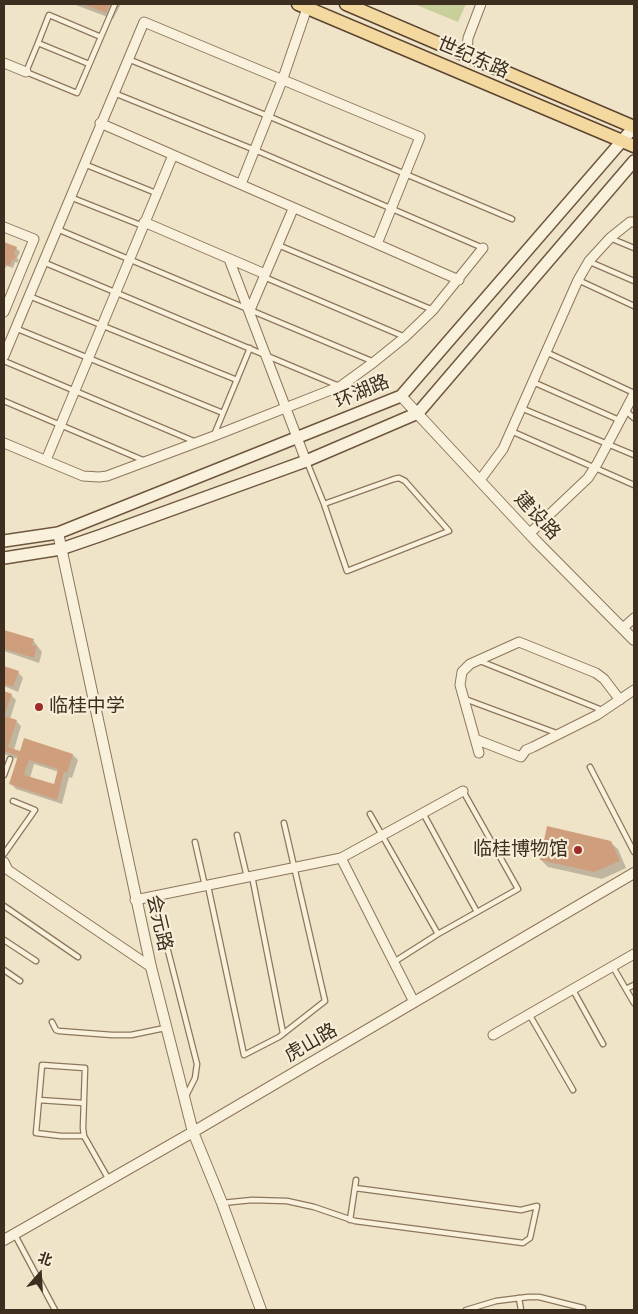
<!DOCTYPE html>
<html>
<head>
<meta charset="utf-8">
<style>
  body { margin:0 }
  #map { position:relative; width:638px; height:1314px; overflow:hidden; background:#f0e4c8; font-family:"Zilla Slab","Noto Sans SC",serif }
  canvas { display:block }
  .frame { position:absolute; inset:0; border:5px solid #3d2e20; pointer-events:none }
  .north { position:absolute; left:15px; top:1249px; width:50px; height:50px; -webkit-text-stroke:4px #f7eed8; paint-order:stroke; rotate:19deg; font-size:14px; font-weight:700; line-height:20px; text-align:center; color:#3d2e20 }
  .north::after { content:''; display:block; margin:auto; width:18px; height:22px; background:#3d2e20; clip-path:polygon(50% 0,100% 100%,50% 72%,0 100%) }
</style>
</head>
<body>
<div id="map">
<canvas width="638" height="1314"></canvas>
<div class="frame"></div>
<div class="north">北</div>
</div>
<script>
const ctx = document.querySelector('canvas').getContext('2d');
ctx.lineJoin = 'round';
function fill(path, color) { ctx.fillStyle = color; ctx.fill(path, 'evenodd'); }
const poly = rows => new Path2D(rows.map(r => 'M' + r).join(''));
function trace(path, color, width, dash) { ctx.strokeStyle = color; ctx.lineWidth = width; ctx.lineCap = dash ? 'butt' : 'round'; ctx.setLineDash(dash || []); ctx.stroke(path); }
function write(font, color, halo, rows, align = 'center') {
  ctx.font = font + ' "Zilla Slab","Noto Sans SC",serif'; ctx.lineWidth = 4.5; ctx.setLineDash([]); ctx.textBaseline = 'middle'; ctx.strokeStyle = halo; ctx.fillStyle = color; for (const [text, x, y, turn = 0] of rows) {
    ctx.save(); ctx.translate(x, y); ctx.rotate((+turn || 0) * Math.PI / 180); ctx.textAlign = isNaN(turn) ? turn : align; if (halo) ctx.strokeText(text, 0, 0); ctx.fillText(text, 0, 0); ctx.restore();
  }
}
fill(poly([
  [414,4,466,4,458,22]
]), '#c9cf9b');
fill(poly([
  [73,4,121,4,113,19],
  [4,243,16,248,20,252,17,258,19,260,17,263,15,262,13,268,7,266,4,269],
  [4,631,33,640,42,652,39,663,4,651],
  [4,667,18,672,23,678,18,692,4,686],
  [4,693,11,695,16,700,10,719,16,721,21,726,14,750,21,753,73,755,78,760,72,778,69,777,62,804,16,789,11,784,18,759,4,754],
  [34,764,59,772,55,786,30,778],
  [610,842,618,849,626,868,602,879,548,867,541,860]
]), '#0003');
fill(poly([
  [83,4,110,4,106,13],
  [4,242,17,247,14,254,16,256,14,261,12,259,10,266,4,264],
  [4,630,34,639,32,645,37,646,34,658,4,649],
  [4,666,19,671,13,687,4,684],
  [4,691,12,694,4,716,17,720,8,747,20,751,24,738,73,754,67,773,64,772,57,800,9,784,18,756,4,751],
  [29,760,58,769,54,784,24,775],
  [547,826,611,841,620,861,594,872,540,860]
]), '#cf9f7d');
const service = poly([
  [38,43,49,15,101,37],
  [128,59,268,116,512,219],
  [89,64,38,43,26,72,77,93,115,4],
  [114,93,255,150,483,248],
  [84,164,156,193],
  [70,197,143,226],
  [57,229,374,362],
  [610,238,634,248],
  [278,245,433,310],
  [43,262,339,386],
  [590,262,634,281],
  [264,277,405,337],
  [578,280,634,306],
  [29,296,237,380],
  [15,328,223,413],
  [546,352,634,393],
  [4,361,196,442],
  [533,382,619,420],
  [4,401,145,461],
  [521,408,634,455],
  [626,411,634,418],
  [511,431,634,485],
  [214,435,250,348],
  [307,462,324,504,347,571,449,531,405,481,399,478,394,479,324,504],
  [480,661,602,710],
  [465,699,559,734],
  [590,767,634,852],
  [4,775,10,759],
  [423,813,477,912],
  [370,814,438,934],
  [237,835,247,877],
  [195,842,205,886],
  [4,854,35,810,13,801],
  [252,876,283,1033],
  [208,886,244,1055,279,1037,325,1001,284,823],
  [154,896,197,1064,195,1078,185,1098],
  [4,906,78,957],
  [4,940,36,961],
  [394,962,438,934,518,889,463,791],
  [613,967,634,1003],
  [4,970,20,981],
  [626,989,634,985],
  [573,990,603,1044],
  [529,1014,573,1090],
  [52,1022,56,1030,59,1031,112,1035,131,1035,165,1028],
  [39,1100,83,1103],
  [84,1136,61,1136,36,1133,42,1065,85,1068,83,1128,84,1136,109,1180],
  [222,1203,252,1200,287,1201,314,1207,355,1221,523,1243,530,1238,537,1206,521,1210,355,1188],
  [350,1220,356,1180],
  [15,1235,55,1310],
  [519,1298,521,1310],
  [466,1310,496,1301,528,1297,539,1297,583,1308]
]);
const minor = poly([
  [467,56,468,38,481,4],
  [4,63,26,72],
  [100,123,377,244],
  [241,184,282,81,307,8],
  [144,222,265,274],
  [4,227,34,239,4,312],
  [229,259,306,461],
  [250,310,293,209],
  [4,356,144,22,420,137,377,244,459,280],
  [4,443,83,476,99,477,107,476,214,436,341,386,374,362,405,337,433,310,483,248],
  [46,460,173,155],
  [480,480,503,449,578,280,589,261,610,238,630,222,634,222],
  [529,534,588,478,597,464,634,394],
  [623,628,634,618],
  [475,739,521,757,526,750,533,747,597,715,634,690],
  [479,753,460,685,462,672,470,664,519,642,596,673,604,679,620,700],
  [341,858,414,1002],
  [4,862,8,870,151,967],
  [135,900,341,858,463,791],
  [493,1035,634,954]
]);
const tertiary = poly([
  [401,396,536,541,634,640],
  [58,533,151,967,193,1132,222,1203,261,1310],
  [4,1240,193,1132,634,873]
]);
const secondary = poly([
  [4,541,58,533,401,396,634,127],
  [4,558,61,549,99,536,306,461,418,413,634,161]
]);
const primary = poly([
  [298,4,634,146],
  [346,4,634,127]
]);
trace(service, '#8d765c', 7);
trace(minor, '#8d765c', 11);
trace(tertiary, '#8d765c', 12);
trace(secondary, '#6f573f', 14);
trace(primary, '#5b4430', 15);
trace(service, '#faf1dc', 4.5);
trace(minor, '#faf1dc', 9);
trace(tertiary, '#faf1dc', 10);
trace(secondary, '#faf1dc', 11);
trace(primary, '#f3d9a0', 12);
for (const [x, y, r, color] of [
  [39,707,5,"#9e2a2b"],
  [578,850,5,"#9e2a2b"]
]) { const dot = new Path2D(); dot.arc(x, y, r, 0, 2 * Math.PI); ctx.fillStyle = color; ctx.fill(dot); trace(dot, '#f7eed8', 2); }
write('19px', '#3d2e20', '#f7eed8', [
  ["世纪东路",473,58,23],
  ["环湖路",362,392,-23],
  ["建设路",537,516,47],
  ["会元路",159,923,77],
  ["虎山路",311,1043,-30]
]);
write('19px', '#3d2e20', '#f7eed8', [
  ["临桂中学",49,707],
  ["临桂博物馆",568,850,"right"]
], 'left');
</script>
</body>
</html>
